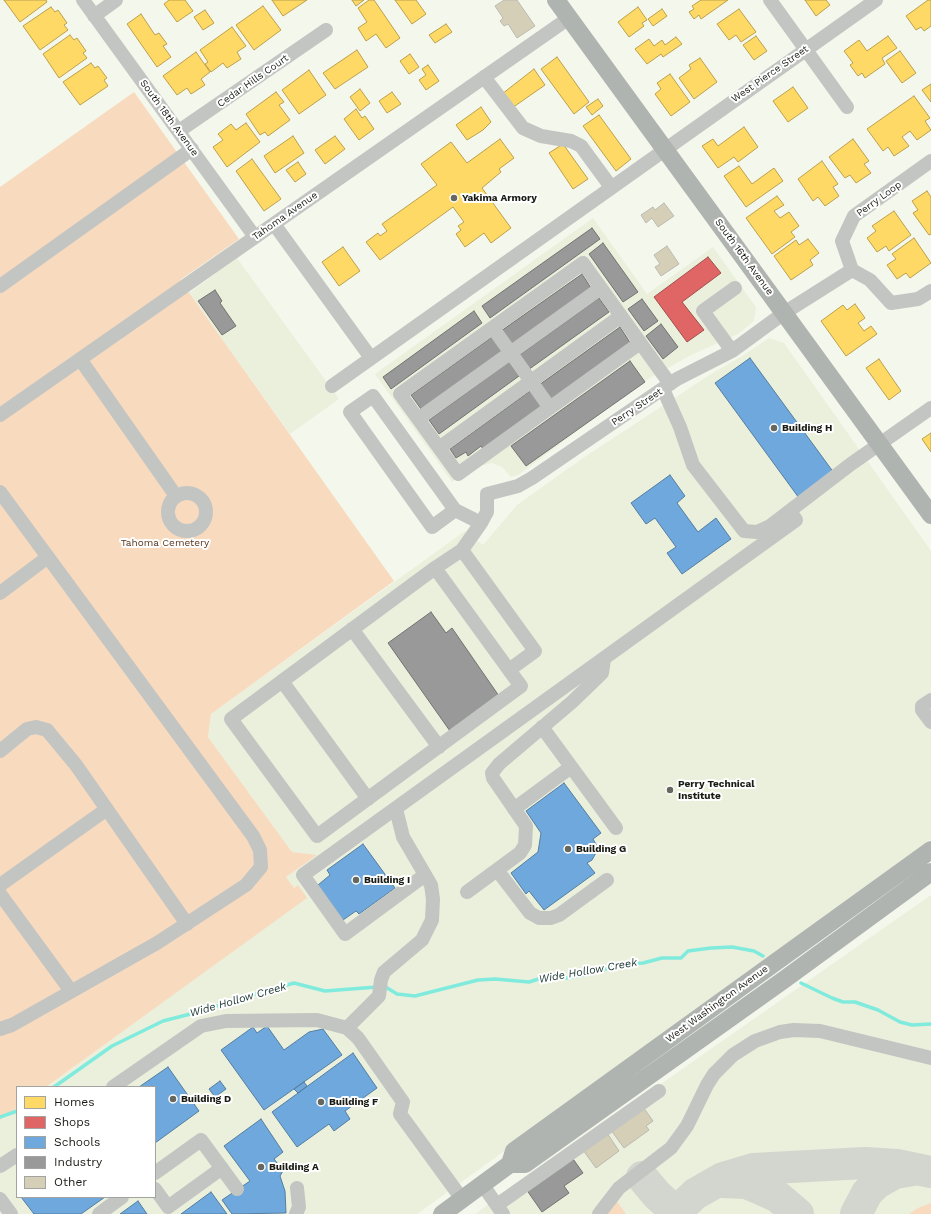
<!DOCTYPE html>
<html>
<head>
<meta charset="utf-8">
<style>
  body { margin:0 }
  #map { position:relative; width:931px; height:1214px; overflow:hidden; background:#f4f7ec; font-family:"Work Sans",sans-serif }
  canvas { display:block }
  .legend { position:absolute; left:16px; top:1086px; width:140px; height:112px; box-sizing:border-box; background:#fff; border:1px solid #a3a4a1; margin:0; padding:5px 7px; list-style:none; font-size:12px; color:#191b14 }
  .legend li { display:flex; align-items:center; gap:8px; height:20px }
  .legend b { width:20px; border:1px solid #a3a4a1 }
</style>
</head>
<body>
<div id="map">
<canvas width="931" height="1214"></canvas>
<ul class="legend">
<li><b style="height:11px;background:#ffd966"></b>Homes</li>
<li><b style="height:11px;background:#e06666"></b>Shops</li>
<li><b style="height:11px;background:#6fa8dc"></b>Schools</li>
<li><b style="height:11px;background:#999"></b>Industry</li>
<li><b style="height:11px;background:#d6cfb7"></b>Other</li>
</ul>
</div>
<script>
const ctx = document.querySelector('canvas').getContext('2d');
ctx.lineJoin = 'round';
function fill(path, color) { ctx.fillStyle = color; ctx.fill(path, 'evenodd'); }
const poly = rows => new Path2D(rows.map(r => 'M' + r).join(''));
function trace(path, color, width, dash) { ctx.strokeStyle = color; ctx.lineWidth = width; ctx.lineCap = dash ? 'butt' : 'round'; ctx.setLineDash(dash || []); ctx.stroke(path); }
function write(font, color, halo, rows, align = 'center') {
  ctx.font = font + ' "Work Sans",sans-serif'; ctx.lineWidth = 4; ctx.setLineDash([]); ctx.textBaseline = 'middle'; ctx.strokeStyle = halo; ctx.fillStyle = color; for (const [text, x, y, turn = 0] of rows) {
    ctx.save(); ctx.translate(x, y); ctx.rotate((+turn || 0) * Math.PI / 180); ctx.textAlign = isNaN(turn) ? turn : align; if (halo) ctx.strokeText(text, 0, 0); ctx.fillText(text, 0, 0); ctx.restore();
  }
}
fill(poly([
  [593,218,647,294,713,247,756,307,754,321,738,334,691,355,648,379,518,475,511,477,502,467,492,463,472,468,452,482,375,374],
  [237,258,339,399,290,434,189,293],
  [769,338,784,343,931,551,931,839,767,962,417,1214,0,1214,0,1120,17,1108,17,1197,155,1197,155,1087,46,1087,306,898,297,886,294,888,286,877,316,855,292,852,208,737,211,714,465,531,483,545,517,505,583,458,711,374,744,355],
  [931,895,931,1214,475,1214]
]), '#eaf0dc');
fill(poly([
  [134,92,239,239,180,280,394,581,211,714,208,737,292,852,317,855,286,877,294,888,298,885,307,898,46,1087,17,1087,17,1108,0,1120,0,187],
  [615,1199,626,1214,604,1214],
  [931,1203,931,1214,909,1214,918,1208]
]), '#f8dabf');
const homes = poly([
  [4,0,46,0,47,2,20,22,4,0],
  [169,0,185,0,193,11,177,22,164,4,169,0],
  [272,0,307,0,283,16,272,0],
  [352,0,364,0,356,6,352,0],
  [369,0,374,0,400,38,386,48,376,34,366,41,358,28,367,22,358,8,369,0],
  [395,0,416,0,426,14,412,24,395,0],
  [701,0,728,0,701,19,699,15,694,19,689,12,694,9,692,6,701,0],
  [805,0,826,0,830,5,816,16,805,0],
  [928,0,931,0,931,26,924,31,921,27,916,30,906,16,928,0],
  [263,6,281,30,254,50,236,25,263,6],
  [51,7,55,12,58,10,67,23,64,25,68,30,40,50,23,26,51,7],
  [638,7,647,20,642,23,644,26,629,37,618,22,638,7],
  [662,9,667,16,653,26,648,19,662,9],
  [739,9,756,32,741,42,736,35,729,40,717,24,739,9],
  [205,10,214,23,203,30,194,17,205,10],
  [141,14,155,35,159,33,167,44,163,46,171,57,157,67,127,24,141,14],
  [446,24,452,32,435,43,429,35,446,24],
  [232,27,246,46,237,52,241,59,227,68,223,63,211,72,205,64,208,62,200,50,232,27],
  [70,35,74,40,77,38,86,51,83,53,87,58,59,78,43,54,70,35],
  [756,36,767,51,754,60,743,45,756,36],
  [888,36,897,48,882,58,885,64,865,78,862,73,858,76,850,65,853,63,844,51,859,40,867,51,888,36],
  [676,37,682,44,663,57,661,54,647,64,635,49,649,39,654,46,662,40,665,45,676,37],
  [357,50,368,67,335,89,323,73,357,50],
  [900,51,916,73,902,83,886,61,900,51],
  [196,52,210,72,201,79,205,85,191,94,187,88,177,95,163,76,196,52],
  [410,54,419,67,409,74,400,61,410,54],
  [557,57,589,102,574,114,541,69,557,57],
  [700,58,717,82,694,99,679,78,691,69,689,65,700,58],
  [91,63,95,68,98,66,107,78,104,80,108,86,80,105,63,82,91,63],
  [428,65,439,81,426,90,419,80,426,75,422,69,428,65],
  [534,69,545,85,512,108,502,94,534,69],
  [309,70,326,95,299,114,282,90,309,70],
  [670,74,690,102,671,116,655,94,661,89,657,83,670,74],
  [931,84,931,102,922,90,931,84],
  [793,87,808,108,788,122,773,101,793,87],
  [360,89,370,103,360,111,350,97,360,89],
  [276,92,284,102,279,105,290,120,268,136,265,132,260,135,246,114,276,92],
  [392,92,401,104,387,113,379,101,392,92],
  [914,96,930,118,925,121,931,130,917,140,910,131,902,137,909,146,894,156,888,147,883,151,867,129,914,96],
  [598,99,603,106,592,115,586,107,598,99],
  [481,107,491,122,483,130,467,140,456,125,481,107],
  [356,109,362,118,365,116,374,129,359,140,344,119,356,109],
  [599,115,631,159,616,171,583,126,599,115],
  [246,123,260,142,227,167,213,147,223,140,218,134,231,124,236,130,246,123],
  [744,127,758,147,738,162,734,157,718,168,702,146,713,139,718,146,744,127],
  [293,136,304,153,275,173,264,156,293,136],
  [335,136,345,149,325,164,315,150,335,136],
  [500,139,514,158,499,169,501,172,482,188,511,228,491,243,484,233,465,247,456,234,461,230,458,226,464,222,453,207,380,260,366,242,378,233,380,236,387,231,382,224,437,185,421,164,451,142,467,163,500,139],
  [853,139,869,161,864,164,871,173,856,183,850,175,845,178,829,157,853,139],
  [563,144,588,179,573,189,549,153,563,144],
  [252,159,281,199,264,211,236,171,252,159],
  [822,161,838,184,833,187,839,196,825,206,818,197,813,201,798,179,822,161],
  [298,162,306,174,295,182,286,170,298,162],
  [739,166,752,184,774,168,783,181,746,207,724,176,739,166],
  [927,191,931,197,931,234,929,235,913,213,918,210,912,201,927,191],
  [777,196,784,205,774,211,780,218,789,212,799,226,791,232,795,237,772,254,746,218,777,196],
  [894,211,911,235,889,251,886,246,877,252,867,238,876,231,872,226,894,211],
  [914,238,931,263,910,278,906,273,897,279,887,265,896,259,892,254,914,238],
  [808,239,819,253,810,260,813,265,791,280,774,256,796,240,799,245,808,239],
  [343,247,360,271,339,286,322,262,343,247],
  [855,304,865,318,858,323,864,331,871,326,877,334,846,356,821,321,843,305,847,310,855,304],
  [879,359,901,391,889,400,866,368,879,359],
  [931,433,931,452,922,439,931,433]
]);
fill(homes, '#ffd966');
trace(homes, '#baa04d', 1);
const shops = poly([
  [708,257,721,273,682,302,704,330,687,342,654,297,708,257]
]);
fill(shops, '#e06666');
trace(shops, '#a4504d', 1);
const schools = poly([
  [750,358,834,473,799,498,715,383,750,358],
  [670,475,685,496,677,503,698,532,716,518,731,539,682,574,667,553,676,547,655,518,646,524,631,503,670,475],
  [564,783,601,833,593,839,597,846,597,851,592,860,587,863,595,873,544,910,529,891,526,894,511,873,538,852,541,833,526,811,564,783],
  [363,844,395,888,359,914,356,911,343,920,318,885,330,875,327,870,363,844],
  [267,1026,284,1050,309,1032,323,1029,342,1055,264,1110,221,1050,253,1027,257,1033,267,1026],
  [353,1053,377,1088,345,1111,350,1119,334,1131,329,1124,297,1147,272,1112,353,1053],
  [168,1067,199,1111,155,1143,155,1087,139,1087,168,1067],
  [220,1081,226,1089,215,1097,209,1089,220,1081],
  [304,1082,307,1086,298,1093,294,1089,304,1082],
  [261,1119,283,1152,274,1159,278,1164,282,1166,284,1169,280,1176,285,1191,286,1213,232,1214,222,1200,250,1181,224,1146,261,1119],
  [211,1192,227,1214,181,1214,211,1192],
  [21,1197,105,1197,81,1214,34,1214,21,1197],
  [138,1201,147,1214,120,1214,138,1201]
]);
fill(schools, '#6fa8dc');
trace(schools, '#557ea0', 1);
const industry = poly([
  [592,228,600,239,490,318,482,306,592,228],
  [603,243,638,292,623,302,589,254,603,243],
  [582,274,591,288,511,345,501,331,582,274],
  [215,290,222,301,220,303,236,326,222,335,198,301,215,290],
  [599,298,609,312,528,370,518,356,599,298],
  [642,299,658,321,644,331,628,309,642,299],
  [474,311,482,323,391,389,383,377,474,311],
  [661,324,678,347,663,359,646,336,661,324],
  [620,327,631,344,551,401,539,385,620,327],
  [492,337,502,351,421,409,411,395,492,337],
  [630,361,645,382,526,466,511,446,630,361],
  [509,362,519,376,439,434,429,420,509,362],
  [530,391,542,407,483,449,481,446,468,456,466,452,456,458,450,449,530,391],
  [431,612,446,633,452,628,499,696,450,731,388,643,431,612],
  [571,1156,583,1173,564,1186,569,1193,542,1212,526,1189,571,1156]
]);
fill(industry, '#999');
trace(industry, '#737371', 1);
trace(poly([
  [801,983,832,998,843,1002,855,1002,878,1010,900,1022,912,1025,931,1024],
  [384,986,397,994,415,996,478,980,495,979,529,982,545,977,566,978,584,975,623,964,643,963,662,958,681,958,688,951,711,948,732,947,754,951,763,956],
  [54,1087,112,1046,163,1021,210,1009,227,1002,294,983,325,991,377,987],
  [0,1117,17,1111]
]), '#80ebdd', 3.5);
trace(poly([
  [642,1177,657,1195,676,1212],
  [723,1182,746,1183,763,1190,778,1197,798,1214],
  [674,1214,695,1194,723,1178,753,1169,865,1163,897,1165,931,1172],
  [856,1214,867,1193,877,1183,895,1173,913,1170]
]), '#d2d6ce', 32);
const building = poly([
  [504,0,517,0,535,26,517,38,508,24,504,26,500,21,503,18,495,6,504,0],
  [664,203,674,216,658,227,652,218,646,223,641,215,653,207,655,210,664,203],
  [667,246,679,264,661,276,655,267,660,264,654,255,667,246],
  [643,1107,653,1121,646,1126,649,1130,624,1148,611,1130,643,1107],
  [607,1133,619,1151,596,1168,583,1150,607,1133]
]);
fill(building, '#d6cfb7');
trace(building, '#bbbab2', 1);
trace(poly([
  [83,0,255,237],
  [770,0,847,107],
  [94,16,116,0],
  [484,77,523,128,541,136,571,141,581,146,611,187],
  [179,131,326,30],
  [931,161,854,216,842,241,852,270,870,280,891,303,918,299,931,291],
  [274,224,371,358],
  [0,286,192,149],
  [493,328,550,408],
  [640,343,458,474,400,394,583,263,670,384],
  [732,351,703,311,735,288],
  [80,359,176,496],
  [332,386,876,0],
  [663,389,680,427,693,465,744,531,757,532,770,526,851,464,931,408],
  [0,415,569,18],
  [418,419,601,288],
  [439,448,621,316],
  [0,492,253,836,260,850,261,867,246,885,157,943,12,1025,0,1029],
  '168 512a19 19 0 1 1 38 0a19 19 0 1 1-38 0Z',
  [455,510,432,527,350,412,373,396,455,510,481,523],
  [462,550,435,568,509,670,535,651,462,550,481,523,487,512,487,494,518,486,532,478,677,379,732,351,784,313,852,270],
  [435,568,231,719,317,836,521,686,509,670],
  [0,593,48,557],
  [352,629,439,747],
  [282,681,368,799],
  [931,700,922,706,922,710,931,722],
  [542,727,616,828],
  [0,751,27,729,36,727,47,730,76,765,187,924],
  [514,809,571,767],
  [497,870,530,913,539,918,551,918,559,915,607,880],
  [425,875,345,934,303,875,796,520,790,511],
  [0,885,107,809],
  [467,892,520,853,525,845,526,826,493,778,492,773,499,764,572,702,602,673,604,659],
  [0,894,71,991],
  [347,1028,379,996,381,980,384,972,422,940,432,920,433,899,431,885,403,837,396,809],
  [113,1087,201,1026,226,1021,317,1020,347,1028,358,1038,403,1102,400,1114,462,1199],
  [0,1166,17,1155],
  [155,1173,201,1140,237,1189],
  [482,1184,503,1214],
  [155,1189,168,1207,222,1168],
  [0,1199,11,1214],
  [497,1205,659,1091],
  [99,1214,122,1197],
  [296,1214,299,1207,297,1188],
  [599,1214,619,1188,671,1148,687,1126,707,1085,714,1074,733,1055,755,1041,780,1032,794,1030,820,1031,931,1058]
]), '#c3c5c2', 14);
trace(poly([
  [556,0,931,515],
  [510,1164,525,1164,785,979,931,872],
  [442,1214,510,1164,514,1151,931,850]
]), '#b0b4b0', 18);
for (const [x, y, r, color] of [
  [454,198,4,"#666860"],
  [774,428,4,"#666860"],
  [670,790,4,"#666860"],
  [568,849,4,"#666860"],
  [356,880,4,"#666860"],
  [173,1099,4,"#666860"],
  [321,1102,4,"#666860"],
  [261,1167,4,"#666860"]
]) { const dot = new Path2D(); dot.arc(x, y, r, 0, 2 * Math.PI); ctx.fillStyle = color; ctx.fill(dot); trace(dot, '#fff', 1.5); }
write('10px', '#191b14', '#fff', [
  ["West Pierce Street",770,74,-35],
  ["Cedar Hills Court",253,81,-35],
  ["South 18th Avenue",169,118,54],
  ["Perry Loop",879,199,-36],
  ["Tahoma Avenue",285,216,-35],
  ["South 16th Avenue",744,257,54],
  ["Perry Street",637,407,-34],
  ["West Washington Avenue",717,1004,-36]
]);
write('bold 10px', '#191b14', '#fff', [
  ["Yakima Armory",462,198],
  ["Building H",782,428],
  ["Perry Technical",678,784],
  ["Institute",678,796],
  ["Building G",576,849],
  ["Building I",364,880],
  ["Building D",181,1099],
  ["Building F",329,1102],
  ["Building A",269,1167]
], 'left');
write('10px', '#58351b', '#fff', [
  ["Tahoma Cemetery",165,543]
]);
write('italic 11px', '#203936', '#fff', [
  ["Wide Hollow Creek",588,971,-10],
  ["Wide Hollow Creek",238,1000,-16]
]);
</script>
</body>
</html>
